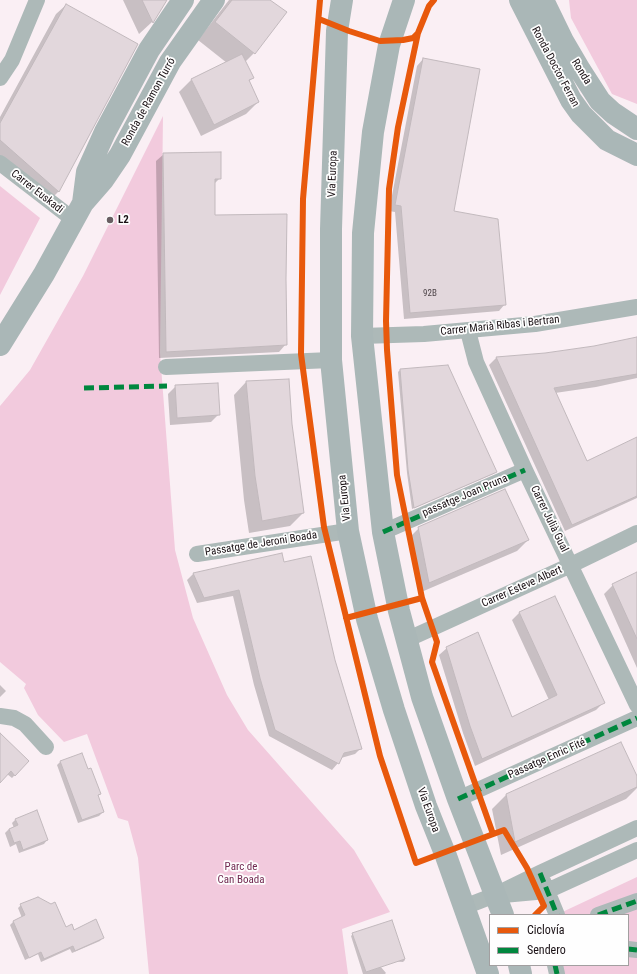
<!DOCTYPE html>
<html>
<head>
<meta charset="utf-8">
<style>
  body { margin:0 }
  #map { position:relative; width:637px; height:974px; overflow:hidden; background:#faeff4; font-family:"Roboto Condensed",sans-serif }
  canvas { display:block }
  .legend { position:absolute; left:489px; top:914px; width:140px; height:52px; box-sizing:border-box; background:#fefefe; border:1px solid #a29fa0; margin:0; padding:5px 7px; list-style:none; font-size:12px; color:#191014 }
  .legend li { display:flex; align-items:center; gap:8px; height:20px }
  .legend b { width:20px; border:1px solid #a29fa0 }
</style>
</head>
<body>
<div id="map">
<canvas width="637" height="974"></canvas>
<ul class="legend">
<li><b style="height:5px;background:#e8590c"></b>Ciclovía</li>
<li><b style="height:5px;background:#00873e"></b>Sendero</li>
</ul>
</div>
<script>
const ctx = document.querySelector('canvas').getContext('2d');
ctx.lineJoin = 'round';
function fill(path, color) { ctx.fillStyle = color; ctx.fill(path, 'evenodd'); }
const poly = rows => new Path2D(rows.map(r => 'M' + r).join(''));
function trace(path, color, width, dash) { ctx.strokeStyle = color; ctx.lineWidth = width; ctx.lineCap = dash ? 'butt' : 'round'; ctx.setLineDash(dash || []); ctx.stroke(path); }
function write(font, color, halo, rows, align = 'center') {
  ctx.font = font + ' "Roboto Condensed",sans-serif'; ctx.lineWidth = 3.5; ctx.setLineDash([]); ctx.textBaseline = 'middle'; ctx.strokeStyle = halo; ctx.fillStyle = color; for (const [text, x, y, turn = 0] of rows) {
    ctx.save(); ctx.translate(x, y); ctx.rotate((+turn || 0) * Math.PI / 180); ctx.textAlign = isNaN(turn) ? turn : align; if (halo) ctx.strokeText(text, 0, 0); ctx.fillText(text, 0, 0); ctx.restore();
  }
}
fill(poly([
  [569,0,637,0,637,104,612,94,571,18],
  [163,116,160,353,175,550,193,618,227,695,248,730,354,850,390,912,342,929,348,974,149,974,138,858,128,821,118,818,87,734,64,742,38,715,24,688,26,684,0,662,0,406,30,370,83,276],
  [0,186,40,218,0,295],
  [637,877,637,974,553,974,550,965,628,965,628,915,556,915]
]), '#f2cadd');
fill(poly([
  [123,0,164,0,152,22,139,34],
  [229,0,269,0,285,12,254,53,245,62,253,78,248,82,258,102,246,114,201,136,179,92,191,80,227,63,198,40],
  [66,5,137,44,58,192,49,201,0,157,0,117,56,14],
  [423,59,453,211,505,304,499,311,404,319,395,212,389,211,417,66],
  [164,154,220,178,214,184,214,216,285,279,286,344,279,352,159,358,156,161],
  [637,338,637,378,596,387,555,393,586,462,637,438,637,498,565,531,489,365,496,358,545,354,594,347],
  [400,370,495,472,493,474,412,509,407,473,398,372],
  [246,382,291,424,303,513,290,526,249,533,244,500,234,395],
  [176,386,219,414,211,422,170,425,168,394],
  [419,528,528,540,517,551,419,593,408,539],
  [283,563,361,748,355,754,341,758,338,763,332,770,269,736,254,685,233,596,197,603,187,580,193,574],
  [637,574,637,668,604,594,613,585],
  [555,597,603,703,596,710,475,766,463,733,439,655,447,648,512,718,549,700,512,620,519,613],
  [0,685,6,691,0,697],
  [0,740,28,761,12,778,7,774,0,781],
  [60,762,87,771,100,794,97,797,103,812,99,816,78,823,57,765],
  [637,779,637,788,626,799,501,855,492,809,506,795],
  [16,819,47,840,44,844,19,853,16,844,10,847,5,833,9,829,14,828,12,823],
  [21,905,74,931,103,937,100,941,72,953,70,949,41,962,38,954,25,960,10,925,13,922,22,918,18,908],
  [391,921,405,960,403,962,375,960,386,973,385,974,363,974,351,936,353,934]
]), '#0003');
const building = poly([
  [142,0,167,0,153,23,142,0],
  [232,0,270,0,287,12,255,54,215,22,232,0],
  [66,4,138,44,59,192,0,140,0,123,66,4],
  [242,54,254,78,249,80,259,102,214,125,191,79,242,54],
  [423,58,480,69,454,211,498,219,506,305,410,313,401,206,395,205,423,58],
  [221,152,221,179,215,179,215,215,287,214,286,279,287,345,166,352,163,153,221,152],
  [637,337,637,374,554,388,587,461,637,437,637,496,572,525,496,357,545,353,594,346,637,337],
  [448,365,497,472,414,508,408,470,400,369,448,365],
  [289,379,292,424,304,513,262,521,255,476,246,381,289,379],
  [218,383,220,415,177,418,175,385,218,383],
  [505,489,529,540,429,583,418,527,505,489],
  [282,553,284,562,311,556,335,660,362,749,344,753,339,764,275,730,260,678,239,590,204,598,193,573,282,553],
  [637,572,637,639,612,584,637,572],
  [555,596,605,703,482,759,470,726,446,647,478,632,512,717,557,695,519,612,555,596],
  [0,733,29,761,15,776,11,771,0,783,0,733],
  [621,742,637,776,637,787,515,842,506,794,621,742],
  [82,753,88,769,91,768,101,794,98,795,104,812,82,820,60,761,82,753],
  [37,810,48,840,23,850,20,841,14,843,9,829,18,825,15,819,37,810],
  [38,897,51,904,55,902,66,927,72,924,74,930,96,919,104,938,75,951,73,946,44,959,41,952,29,958,13,921,25,915,20,904,38,897],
  [392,920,405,959,366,972,352,933,392,920]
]);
fill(building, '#e2d7dc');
trace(building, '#c2b9bd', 1);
trace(poly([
  [0,78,12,60,37,0],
  [0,163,74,220],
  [468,331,476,362,525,470,637,705],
  [362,336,424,334,535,324,637,307],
  [166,367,331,360],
  [383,532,525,470],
  [197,554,348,531],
  [406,640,571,565,637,533],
  [0,716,14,718,25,724,46,747],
  [458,799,637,718],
  [543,881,557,915],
  [503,895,547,891,637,850],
  [464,907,495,895,540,873,637,828],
  [598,915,637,901],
  [628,949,637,950],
  [555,965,557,974]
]), '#adb9b8', 16);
trace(poly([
  [342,0,337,31,331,229,331,360,348,531,367,619,394,710,426,806,446,856,488,974],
  [404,0,389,45,373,132,363,233,362,336,383,532,399,611,422,697,458,799,503,915],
  [520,0,571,100,581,114,607,140,637,155],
  [543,0,563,41,580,70,600,101,613,113,637,129],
  [83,203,87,172,105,132,149,50,183,0],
  [0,345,44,274,83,203,103,180,120,155,170,62,214,0],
  [519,965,521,974]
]), '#aab7b7', 22);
trace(poly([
  [84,388,167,386],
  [383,532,525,470],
  [458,799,637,718],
  [540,873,557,915],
  [598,915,637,901],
  [628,949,637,950],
  [555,965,557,974]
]), '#00873e', 5, [10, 5]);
trace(poly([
  [320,0,303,199,301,354,324,527,380,756,416,863,504,830,527,868,544,906,535,915],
  [319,19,349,31,380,41,403,40,413,38,418,33,429,6,434,0],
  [418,33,398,127,389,189,386,321,387,350,397,475,422,598],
  [346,618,422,598,437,642,432,662,493,834]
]), '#e8590c', 6);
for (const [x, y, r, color] of [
  [110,220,4,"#685e62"]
]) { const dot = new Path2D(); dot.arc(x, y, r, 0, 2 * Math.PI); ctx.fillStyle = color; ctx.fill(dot); trace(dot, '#fefefe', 1.5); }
write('9px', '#4c4347', null, [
  ["92B",430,294]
]);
write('11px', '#191014', '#fefefe', [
  ["Ronda Doctor Ferran",555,67,62],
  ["Ronda",581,72,58],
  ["Ronda de Ramon Turró",149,102,-61],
  ["Via Europa",333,174,-88],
  ["Carrer Euskadi",37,192,38],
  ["Carrer Marià Ribas i Bertran",500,326,-6],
  ["passatge Joan Pruna",465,496,-23],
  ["Via Europa",345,498,-96],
  ["Carrer Julià Gual",549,519,64],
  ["Passatge de Jeroni Boada",261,544,-9],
  ["Carrer Esteve Albert",522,587,-24],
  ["Passatge Enric Fité",547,759,-24],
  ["Via Europa",428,810,70]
]);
write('bold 11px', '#191014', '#fefefe', [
  ["L2",118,220]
], 'left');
write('11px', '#722951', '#fefefe', [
  ["Parc de",241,867],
  ["Can Boada",241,880]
]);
</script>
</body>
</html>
